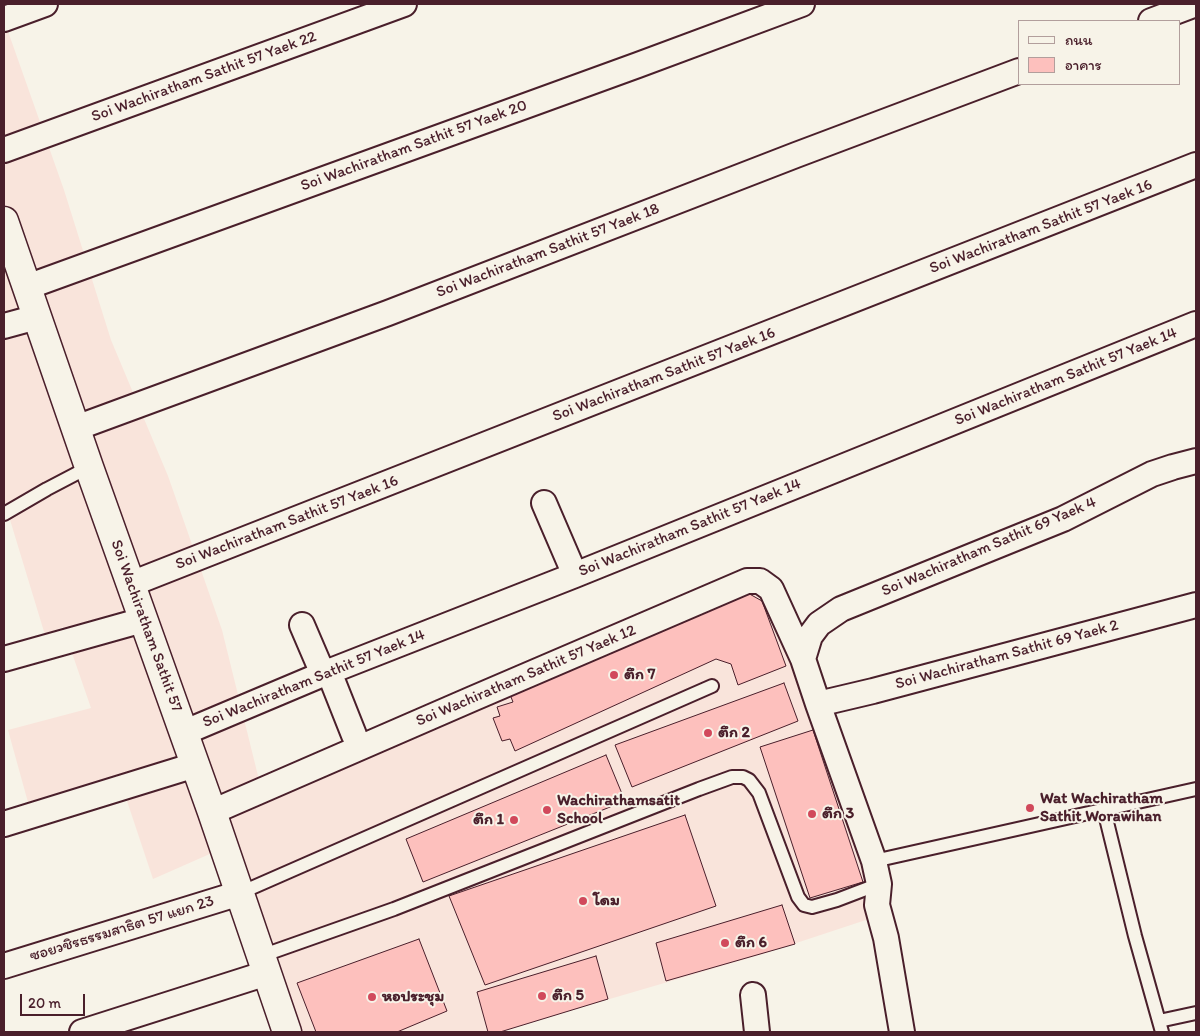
<!DOCTYPE html>
<html>
<head>
<meta charset="utf-8">
<style>
  body { margin:0 }
  #map { position:relative; width:1200px; height:1036px; overflow:hidden; background:#f7f3e8; font-family:Itim,"Playpen Sans Thai",sans-serif }
  canvas { display:block }
  .frame { position:absolute; inset:0; border:5px solid #4a1f2b; pointer-events:none }
  .legend { position:absolute; left:1018px; top:20px; width:162px; height:65px; box-sizing:border-box; background:#f7f3e8; border:1px solid #b29e9c; margin:0; padding:6px 9px; list-style:none; font-size:15px; color:#4a1f2b }
  .legend li { display:flex; align-items:center; gap:10px; height:25px }
  .legend b { width:25px; border:1px solid #b29e9c }
  .scale { position:absolute; left:20px; top:994px; width:65px; height:22px; box-sizing:border-box; border:2px solid #4a1f2b; border-top:0; padding-left:6px; font-size:15px; line-height:18px; white-space:nowrap; color:#4a1f2b; -webkit-text-stroke:4px #f7f3e8; paint-order:stroke }
</style>
</head>
<body>
<div id="map">
<canvas width="1200" height="1036"></canvas>
<div class="frame"></div>
<ul class="legend">
<li><b style="height:6px;background:#f7f3e8"></b>ถนน</li>
<li><b style="height:14px;background:#fdc0bd"></b>อาคาร</li>
</ul>
<div class="scale">20 m</div>
</div>
<script>
const ctx = document.querySelector('canvas').getContext('2d');
ctx.lineJoin = 'round';
function fill(path, color) { ctx.fillStyle = color; ctx.fill(path, 'evenodd'); }
const poly = rows => new Path2D(rows.map(r => 'M' + r).join(''));
function trace(path, color, width, dash) { ctx.strokeStyle = color; ctx.lineWidth = width; ctx.lineCap = dash ? 'butt' : 'round'; ctx.setLineDash(dash || []); ctx.stroke(path); }
function write(font, color, halo, rows, align = 'center') {
  ctx.font = font + ' Itim,"Playpen Sans Thai",sans-serif'; ctx.lineWidth = 4; ctx.setLineDash([]); ctx.textBaseline = 'middle'; ctx.strokeStyle = halo; ctx.fillStyle = color; for (const [text, x, y, turn = 0] of rows) {
    ctx.save(); ctx.translate(x, y); ctx.rotate((+turn || 0) * Math.PI / 180); ctx.textAlign = isNaN(turn) ? turn : align; if (halo) ctx.strokeText(text, 0, 0); ctx.fillText(text, 0, 0); ctx.restore();
  }
}
fill(poly([
  [4,20,64,190,111,340,168,476,222,630,260,784,269,802,751,588,760,593,815,723,867,868,875,917,760,955,497,1032,301,1032,276,950,253,888,230,819,203,826,212,853,153,879,120,780,29,806,8,730,91,708,63,627,45,635,4,500]
]), '#f9e4db');
const building = poly([
  [746,592,762,601,786,666,738,685,731,664,716,659,515,751,510,739,502,741,493,718,500,716,497,707,513,702,509,692,746,592],
  [784,683,798,721,632,787,615,745,784,683],
  [813,730,863,882,810,898,760,747,813,730],
  [606,755,625,801,423,882,406,839,606,755],
  [685,815,716,906,485,985,449,896,685,815],
  [782,905,795,944,666,981,656,943,782,905],
  [419,939,447,1011,397,1032,316,1032,297,983,419,939],
  [596,956,608,999,500,1032,488,1032,477,992,596,956]
]);
fill(building, '#fdc0bd');
trace(building, '#4a1f2b', 1);
const service = poly([
  [4,514,47,489,89,467],
  [1104,810,1135,936,1162,1032],
  [874,861,1196,789],
  [240,893,712,686],
  [261,956,394,909,699,789,732,777,743,777,749,780,759,793,798,897,804,905,812,907,837,900,879,884],
  [1159,1021,1196,1013]
]);
const minor = poly([
  [4,19,45,4],
  [1151,21,1196,4],
  [4,150,404,4],
  [27,287,638,65,802,4],
  [4,326,37,317],
  [76,428,388,313,796,155,1019,71],
  [544,503,575,575],
  [131,584,1196,165],
  [302,625,323,674],
  [4,659,143,620],
  [803,659,810,636,819,624,841,609,1063,519,1152,474,1173,467,1196,461],
  [329,672,354,735],
  [818,704,873,691,1196,605],
  [183,733,323,674,575,575,1196,324],
  [212,812,472,699,747,581,760,581,771,589,803,659,818,704,874,861,879,884,877,905,886,938,902,1032],
  [4,824,195,765],
  [4,966,240,893],
  [753,995,757,1032],
  [82,1032,267,973]
]);
const tertiary = poly([
  [4,221,89,467,212,812,287,1032]
]);
trace(service, '#4a1f2b', 16);
trace(minor, '#4a1f2b', 28);
trace(tertiary, '#4a1f2b', 31);
trace(service, '#f7f3e8', 12);
trace(minor, '#f7f3e8', 24);
trace(tertiary, '#f7f3e8', 28);
for (const [x, y, r, color] of [
  [614,675,5,"#d1495b"],
  [708,733,5,"#d1495b"],
  [1030,808,5,"#d1495b"],
  [547,810,5,"#d1495b"],
  [812,814,5,"#d1495b"],
  [514,820,5,"#d1495b"],
  [583,901,5,"#d1495b"],
  [725,943,5,"#d1495b"],
  [542,996,5,"#d1495b"],
  [372,997,5,"#d1495b"]
]) { const dot = new Path2D(); dot.arc(x, y, r, 0, 2 * Math.PI); ctx.fillStyle = color; ctx.fill(dot); trace(dot, '#f7f3e8', 2); }
write('16px', '#4a1f2b', '#f7f3e8', [
  ["Soi Wachiratham Sathit 57 Yaek 22",204,77,-20],
  ["Soi Wachiratham Sathit 57 Yaek 20",414,146,-20],
  ["Soi Wachiratham Sathit 57 Yaek 16",1041,227,-21],
  ["Soi Wachiratham Sathit 57 Yaek 18",548,251,-21],
  ["Soi Wachiratham Sathit 57 Yaek 16",664,375,-21],
  ["Soi Wachiratham Sathit 57 Yaek 14",1066,377,-22],
  ["Soi Wachiratham Sathit 57 Yaek 16",287,523,-21],
  ["Soi Wachiratham Sathit 57 Yaek 14",690,528,-22],
  ["Soi Wachiratham Sathit 69 Yaek 4",989,547,-23],
  ["Soi Wachiratham Sathit 57",146,626,70],
  ["Soi Wachiratham Sathit 69 Yaek 2",1007,655,-15],
  ["Soi Wachiratham Sathit 57 Yaek 12",526,676,-23],
  ["Soi Wachiratham Sathit 57 Yaek 14",314,679,-22],
  ["ซอยวชิรธรรมสาธิต 57 แยก 23",122,929,-17]
]);
write('bold 16px', '#4a1f2b', '#f7f3e8', [
  ["ตึก 7",624,675],
  ["ตึก 2",718,733],
  ["Wat Wachiratham",1040,799],
  ["Sathit Worawihan",1040,817],
  ["Wachirathamsatit",557,801],
  ["School",557,819],
  ["ตึก 3",822,814],
  ["ตึก 1",504,820,"right"],
  ["โดม",593,901],
  ["ตึก 6",735,943],
  ["ตึก 5",552,996],
  ["หอประชุม",382,997]
], 'left');
</script>
</body>
</html>
